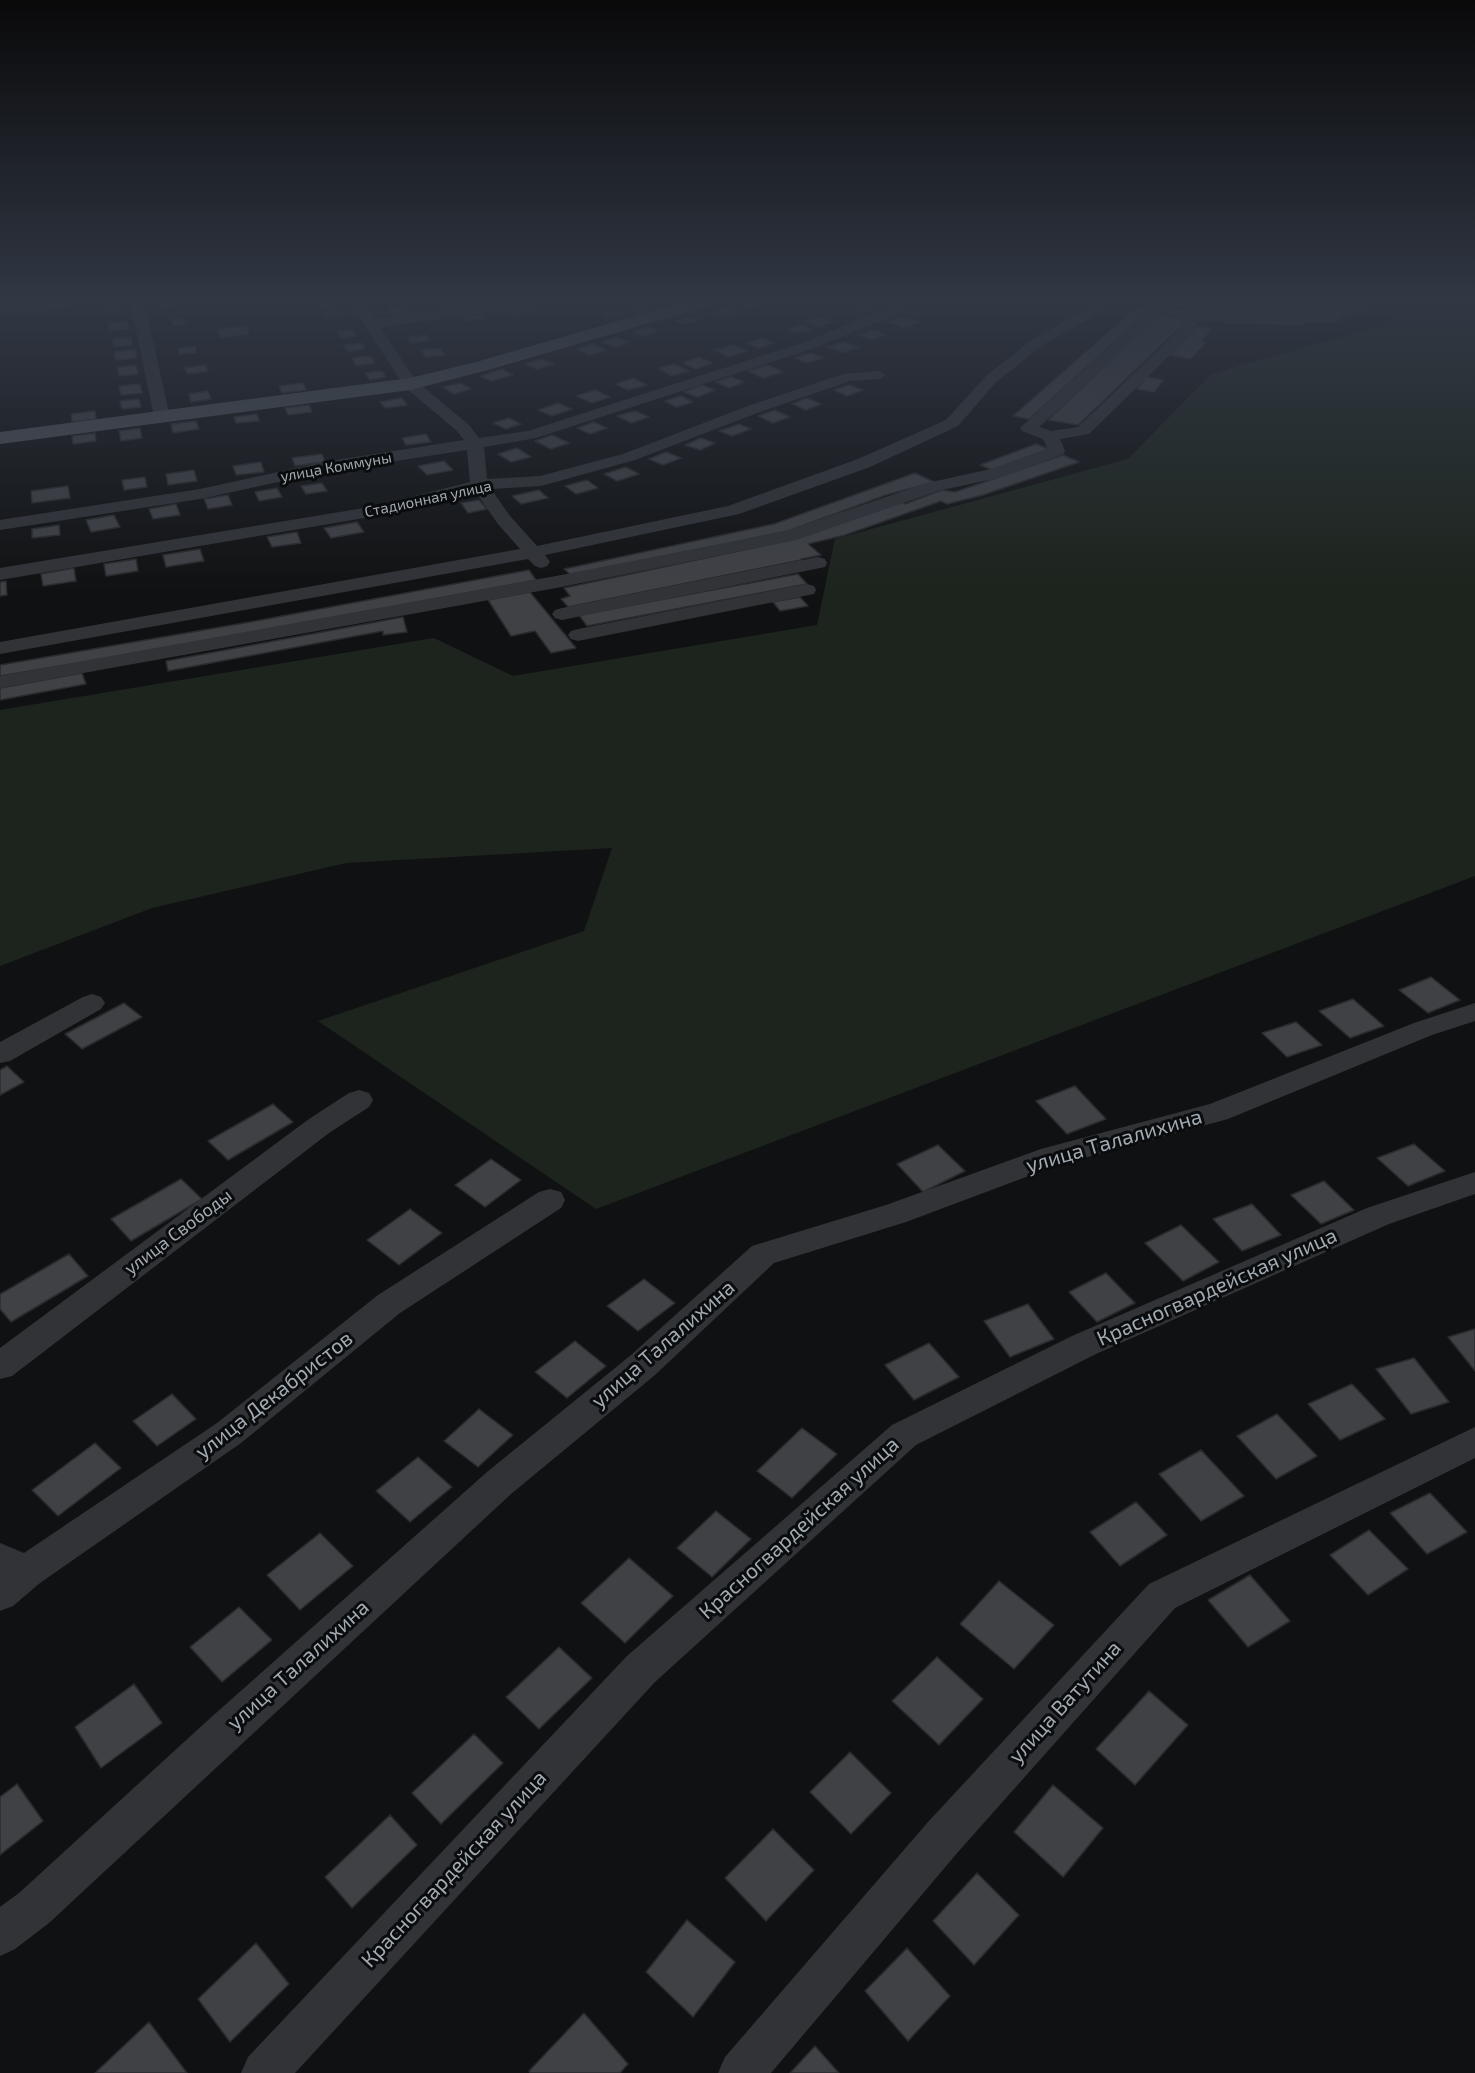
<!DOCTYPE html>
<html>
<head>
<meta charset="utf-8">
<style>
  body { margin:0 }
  canvas { display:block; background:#101112 }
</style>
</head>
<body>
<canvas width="1475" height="2073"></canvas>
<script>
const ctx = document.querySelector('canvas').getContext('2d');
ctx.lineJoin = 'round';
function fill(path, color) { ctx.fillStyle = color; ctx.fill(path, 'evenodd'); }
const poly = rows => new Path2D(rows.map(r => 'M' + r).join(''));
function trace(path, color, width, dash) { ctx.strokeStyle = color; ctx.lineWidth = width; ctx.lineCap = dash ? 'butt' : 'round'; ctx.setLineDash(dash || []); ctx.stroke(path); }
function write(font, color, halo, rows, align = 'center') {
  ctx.font = font + ' "Exo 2",sans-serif'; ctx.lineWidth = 6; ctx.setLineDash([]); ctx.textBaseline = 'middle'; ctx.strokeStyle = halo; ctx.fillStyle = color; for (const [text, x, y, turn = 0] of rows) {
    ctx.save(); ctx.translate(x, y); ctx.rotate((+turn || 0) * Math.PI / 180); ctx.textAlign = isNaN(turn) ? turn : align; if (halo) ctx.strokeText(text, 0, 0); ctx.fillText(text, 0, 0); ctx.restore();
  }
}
fill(poly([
  [1421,301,1475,301,1475,876,596,1209,318,1021,584,931,612,848,346,863,152,908,0,966,0,710,434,638,513,676,817,625,835,539,1128,459,1211,374,1387,324]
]), '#1d241d');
const building = poly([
  [176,301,178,306,162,308,160,302,176,301],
  [465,301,469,306,448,309,444,304,465,301],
  [745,301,759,301,765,303,748,308,736,303,745,301],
  [1168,301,1357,307,1359,312,1341,312,1342,317,1192,311,1191,307,1170,306,1168,301],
  [1307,301,1400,301,1400,302,1380,301,1381,305,1307,301],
  [336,302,339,306,320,309,317,304,336,302],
  [867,303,879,308,863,312,851,308,867,303],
  [122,304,123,311,106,313,105,305,122,304],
  [406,305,411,313,392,315,387,308,406,305],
  [527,306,534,311,514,314,507,309,527,306],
  [1138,306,1152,308,1029,419,1013,416,1138,306],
  [727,307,736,311,723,315,714,311,727,307],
  [339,310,342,315,324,317,321,313,339,310],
  [616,310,622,314,607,317,600,313,616,310],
  [481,314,485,318,466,321,462,317,481,314],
  [1160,314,1186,321,1078,425,1048,420,1160,314],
  [688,317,697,320,684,324,675,321,688,317],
  [819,317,833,322,818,327,804,322,819,317],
  [902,317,920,322,906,328,888,322,902,317],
  [183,318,187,324,174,326,170,319,183,318],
  [1224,318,1301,320,1304,325,1226,323,1224,318],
  [127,321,129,329,110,331,108,323,127,321],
  [802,324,813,329,797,333,787,329,802,324],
  [247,326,249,334,220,338,217,329,247,326],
  [1197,326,1212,328,1202,341,1207,342,1190,359,1171,355,1197,326],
  [648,327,659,331,644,336,633,332,648,327],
  [353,330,356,336,341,338,337,332,353,330],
  [874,330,887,335,871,340,858,335,874,330],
  [426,335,430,341,411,343,407,337,426,335],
  [131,337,132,345,114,347,112,339,131,337],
  [616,337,630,342,616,347,602,342,616,337],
  [762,338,775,343,759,348,746,343,762,338],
  [844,342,859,347,843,353,828,347,844,342],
  [362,343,365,349,347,352,344,345,362,343],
  [593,344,607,350,589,355,576,349,593,344],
  [734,345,748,351,729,357,714,350,734,345],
  [195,346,196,353,179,354,178,348,195,346],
  [440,348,445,355,426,357,421,350,440,348],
  [135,349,137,358,116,360,114,352,135,349],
  [811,353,824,358,807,363,794,358,811,353],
  [371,356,375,363,356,366,352,358,371,356],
  [699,357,713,363,696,369,682,363,699,357],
  [542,359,554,364,537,369,525,364,542,359],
  [674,364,689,371,672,376,658,368,674,364],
  [136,365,138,374,119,376,117,367,136,365],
  [205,365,208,371,188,374,184,368,205,365],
  [768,365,783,372,763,378,748,371,768,365],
  [502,369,513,375,491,381,480,376,502,369],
  [382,371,386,377,370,380,365,373,382,371],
  [731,377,744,382,729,388,715,382,731,377],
  [1146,377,1163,380,1154,392,1137,389,1146,377],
  [633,378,647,385,628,390,615,384,633,378],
  [303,383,306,390,282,393,279,386,303,383],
  [461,383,471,389,454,394,443,387,461,383],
  [140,384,142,393,121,395,119,386,140,384],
  [702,385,715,390,698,397,684,392,702,385],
  [849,385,863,390,847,396,834,390,849,385],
  [595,390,610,397,592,403,576,396,595,390],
  [208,391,211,399,191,402,189,394,208,391],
  [681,396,693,402,676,407,665,401,681,396],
  [402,398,407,405,385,408,380,402,402,398],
  [807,398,821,404,806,410,792,404,807,398],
  [139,399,141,407,122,409,120,401,139,399],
  [558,403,572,409,552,416,538,410,558,403],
  [309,405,312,412,288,415,285,408,309,405],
  [775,410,790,417,773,423,758,416,775,410],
  [95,411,96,419,72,422,71,414,95,411],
  [635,411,649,417,631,423,617,416,635,411],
  [257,414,259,421,236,423,234,417,257,414],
  [509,418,521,424,506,429,493,423,509,418],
  [196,421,199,429,173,433,171,424,196,421],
  [594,422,607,428,590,434,577,428,594,422],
  [739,424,751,429,732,436,719,431,739,424],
  [140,428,142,438,121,441,119,431,140,428],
  [95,433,96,441,73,444,72,436,95,433],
  [426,434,431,442,406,445,402,438,426,434],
  [552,435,569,443,551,449,535,441,552,435],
  [701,438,715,443,700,450,685,445,701,438],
  [1036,444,1049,449,992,470,980,465,1036,444],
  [517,448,531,457,511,462,498,454,517,448],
  [666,452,681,458,663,465,649,459,666,452],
  [322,454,325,462,295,466,292,458,322,454],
  [1063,455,1079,462,983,495,947,504,941,501,845,535,808,544,821,555,801,559,801,560,568,607,561,599,570,596,564,588,772,544,902,502,905,504,942,490,955,492,1063,455],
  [444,461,453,470,427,475,418,466,444,461],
  [261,462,264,472,236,475,233,466,261,462],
  [626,467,639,474,617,481,604,474,626,467],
  [194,470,197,481,168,485,166,474,194,470],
  [915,473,934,482,886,495,788,531,572,576,564,569,774,524,915,473],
  [145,477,147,487,124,490,122,480,145,477],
  [587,480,598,488,576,494,565,486,587,480],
  [322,483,327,491,306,494,301,486,322,483],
  [68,486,70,498,32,503,31,491,68,486],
  [277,488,282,497,259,501,255,492,277,488],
  [539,490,548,498,521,504,512,496,539,490],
  [228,495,232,505,208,509,204,499,228,495],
  [479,500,487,509,468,513,461,503,479,500],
  [176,504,180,515,153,519,149,509,176,504],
  [114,515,120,527,91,532,86,520,114,515],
  [357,522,364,532,331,538,324,528,357,522],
  [59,525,60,535,32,538,32,529,59,525],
  [297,532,301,543,272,547,267,537,297,532],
  [200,549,204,561,166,567,163,555,200,549],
  [136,559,138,571,106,576,104,564,136,559],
  [74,568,76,581,43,586,41,574,74,568],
  [529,570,536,580,215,640,0,676,0,665,250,622,529,570],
  [798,574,807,584,587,626,579,615,798,574],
  [6,581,7,595,0,596,0,582,6,581],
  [530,592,576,648,551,653,535,631,511,636,488,600,530,592],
  [800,597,808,606,780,611,773,602,800,597],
  [403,617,407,632,383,635,383,631,168,671,166,661,403,617],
  [82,673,86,684,0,700,0,688,82,673],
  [1431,977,1460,1000,1428,1013,1399,990,1431,977],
  [1353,999,1384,1026,1350,1038,1319,1011,1353,999],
  [124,1003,142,1017,82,1049,65,1034,124,1003],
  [1296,1022,1322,1045,1287,1057,1262,1033,1296,1022],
  [7,1066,24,1082,0,1095,0,1070,7,1066],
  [1075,1086,1106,1119,1067,1134,1036,1101,1075,1086],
  [273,1104,293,1122,228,1160,208,1141,273,1104],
  [1414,1144,1445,1171,1408,1186,1377,1158,1414,1144],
  [938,1145,965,1171,923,1192,897,1164,938,1145],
  [491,1159,521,1180,485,1207,455,1185,491,1159],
  [181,1179,202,1199,131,1241,111,1219,181,1179],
  [1324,1181,1354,1210,1321,1224,1291,1195,1324,1181],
  [1252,1204,1281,1235,1242,1251,1213,1219,1252,1204],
  [410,1209,442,1233,399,1265,367,1240,410,1209],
  [1181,1225,1219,1262,1183,1281,1145,1243,1181,1225],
  [69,1254,88,1276,11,1322,0,1309,0,1294,69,1254],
  [1106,1273,1135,1303,1097,1322,1069,1292,1106,1273],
  [644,1279,675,1303,638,1331,607,1306,644,1279],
  [1028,1304,1054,1339,1010,1357,984,1321,1028,1304],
  [1475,1329,1475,1371,1448,1337,1475,1329],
  [575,1341,606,1366,567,1398,535,1372,575,1341],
  [929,1343,959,1377,914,1400,885,1365,929,1343],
  [1414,1358,1449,1402,1411,1414,1376,1369,1414,1358],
  [1352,1384,1385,1419,1340,1440,1308,1404,1352,1384],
  [172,1394,196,1419,157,1446,133,1421,172,1394],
  [479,1409,513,1435,478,1467,444,1441,479,1409],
  [1277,1414,1317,1456,1276,1479,1237,1436,1277,1414],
  [802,1428,837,1454,792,1498,757,1471,802,1428],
  [95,1443,121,1468,58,1516,32,1490,95,1443],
  [1201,1450,1244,1496,1201,1521,1159,1474,1201,1450],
  [418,1457,452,1487,410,1522,376,1491,418,1457],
  [1430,1493,1467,1532,1427,1554,1390,1513,1430,1493],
  [1136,1502,1167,1535,1120,1566,1090,1532,1136,1502],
  [716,1511,751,1539,712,1577,677,1548,716,1511],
  [1369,1530,1408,1569,1368,1595,1330,1555,1369,1530],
  [320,1533,353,1566,300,1610,267,1575,320,1533],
  [629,1558,673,1596,625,1643,581,1603,629,1558],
  [1250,1575,1290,1621,1248,1647,1208,1600,1250,1575],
  [999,1581,1054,1625,1014,1669,960,1624,999,1581],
  [239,1607,272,1640,222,1682,190,1647,239,1607],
  [559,1647,592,1678,539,1729,506,1697,559,1647],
  [937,1657,983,1699,939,1745,892,1701,937,1657],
  [134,1684,162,1723,101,1768,75,1727,134,1684],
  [1149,1691,1188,1725,1135,1785,1096,1749,1149,1691],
  [474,1734,503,1763,441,1824,412,1793,474,1734],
  [850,1752,891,1793,851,1834,810,1792,850,1752],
  [17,1784,43,1821,0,1855,0,1797,17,1784],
  [1053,1785,1103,1828,1063,1877,1014,1832,1053,1785],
  [390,1815,417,1845,352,1908,325,1877,390,1815],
  [773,1829,814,1870,766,1921,725,1878,773,1829],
  [977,1873,1019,1915,974,1965,933,1921,977,1873],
  [687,1920,735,1962,693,2017,646,1972,687,1920],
  [256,1943,289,1984,230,2042,198,1999,256,1943],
  [907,1948,950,1996,908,2041,865,1991,907,1948],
  [584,2013,628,2064,620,2073,530,2073,529,2071,584,2013],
  [149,2022,187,2073,95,2073,149,2022],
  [815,2046,839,2073,790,2073,815,2046]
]);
fill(building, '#3f4145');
trace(building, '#2a2b2e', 1.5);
fill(poly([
  [52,301,104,301,97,305,0,313,0,305,52,301],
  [130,301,144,301,170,417,168,420,162,422,154,417,130,301],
  [349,301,363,301,375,319,509,301,542,301,535,305,380,327,416,381,469,425,479,438,528,431,805,342,890,307,891,301,905,301,902,312,815,348,536,438,484,447,487,479,540,476,623,454,748,406,843,374,879,371,886,375,879,379,850,381,760,412,635,460,541,486,491,489,510,516,537,546,728,506,858,459,946,420,986,376,1033,339,1081,312,1093,301,1108,301,1091,318,1043,345,996,382,958,426,870,467,739,514,545,555,550,562,547,566,541,568,535,566,528,559,0,654,0,642,520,549,498,524,475,491,376,516,0,580,0,568,376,506,470,482,467,450,324,472,200,499,0,530,0,520,200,489,324,462,464,440,457,431,405,387,349,301],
  [623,301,638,301,658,317,656,320,646,320,623,301],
  [1148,301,1162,301,1165,306,1196,313,1213,311,1334,315,1341,319,1334,323,1200,321,1185,340,1089,434,1060,439,1065,451,1063,454,1002,477,938,491,796,540,556,588,0,688,0,676,556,576,786,531,927,483,991,469,1048,449,1043,439,1022,431,1020,428,1153,308,1148,301],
  [1163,314,1187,319,1175,334,1078,427,1051,431,1039,427,1163,314],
  [1307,301,1365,302,1372,306,1365,310,1312,308,1305,304,1307,301],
  [818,557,825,559,827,563,825,567,562,620,555,618,552,614,555,610,562,608,818,557],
  [807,584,814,586,816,590,814,594,578,641,571,639,568,635,571,631,578,629,807,584],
  [92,994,101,997,105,1003,101,1009,10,1061,0,1063,0,1042,83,997,92,994],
  [1475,1003,1475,1021,1432,1035,1228,1119,1058,1165,906,1222,774,1263,655,1375,511,1494,49,1923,15,1949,0,1956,0,1907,19,1893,207,1721,487,1472,631,1355,752,1246,886,1205,1041,1149,1210,1104,1414,1023,1475,1003],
  [359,1090,369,1093,373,1100,369,1107,329,1133,12,1376,0,1379,0,1348,309,1119,349,1093,359,1090],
  [1475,1172,1475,1194,1389,1224,1096,1354,916,1445,655,1682,295,2073,241,2073,248,2057,627,1656,892,1425,1072,1336,1367,1208,1475,1172],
  [550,1189,561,1192,565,1200,561,1208,400,1313,241,1443,40,1583,13,1606,0,1611,0,1543,24,1553,217,1423,378,1295,539,1192,550,1189],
  [1475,1427,1475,1458,1175,1608,958,1852,771,2073,718,2073,725,2057,928,1822,1149,1584,1475,1427]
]), '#313337');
fill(poly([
  [688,301,713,301,711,305,488,370,410,390,0,444,0,432,410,378,476,362,688,301]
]), '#4d5156');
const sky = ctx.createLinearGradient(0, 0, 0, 591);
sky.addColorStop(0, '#09090a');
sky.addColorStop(0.51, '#313844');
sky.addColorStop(1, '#31384400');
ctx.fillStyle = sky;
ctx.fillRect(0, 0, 1475, 591);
write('15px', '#a2aab3', '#0b0c0d', [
  ["улица Коммуны",336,467,-10],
  ["Стадионная улица",428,499,-12]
]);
write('18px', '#a2aab3', '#0b0c0d', [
  ["улица Свободы",178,1232,-37]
]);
write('21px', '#a2aab3', '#0b0c0d', [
  ["улица Талалихина",1114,1141,-16],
  ["Красногвардейская улица",1217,1287,-24],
  ["улица Талалихина",663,1344,-41],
  ["улица Декабристов",274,1395,-38],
  ["Красногвардейская улица",799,1528,-42],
  ["улица Талалихина",298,1665,-42],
  ["улица Ватутина",1065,1702,-48],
  ["Красногвардейская улица",454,1869,-47]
]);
</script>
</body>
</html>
